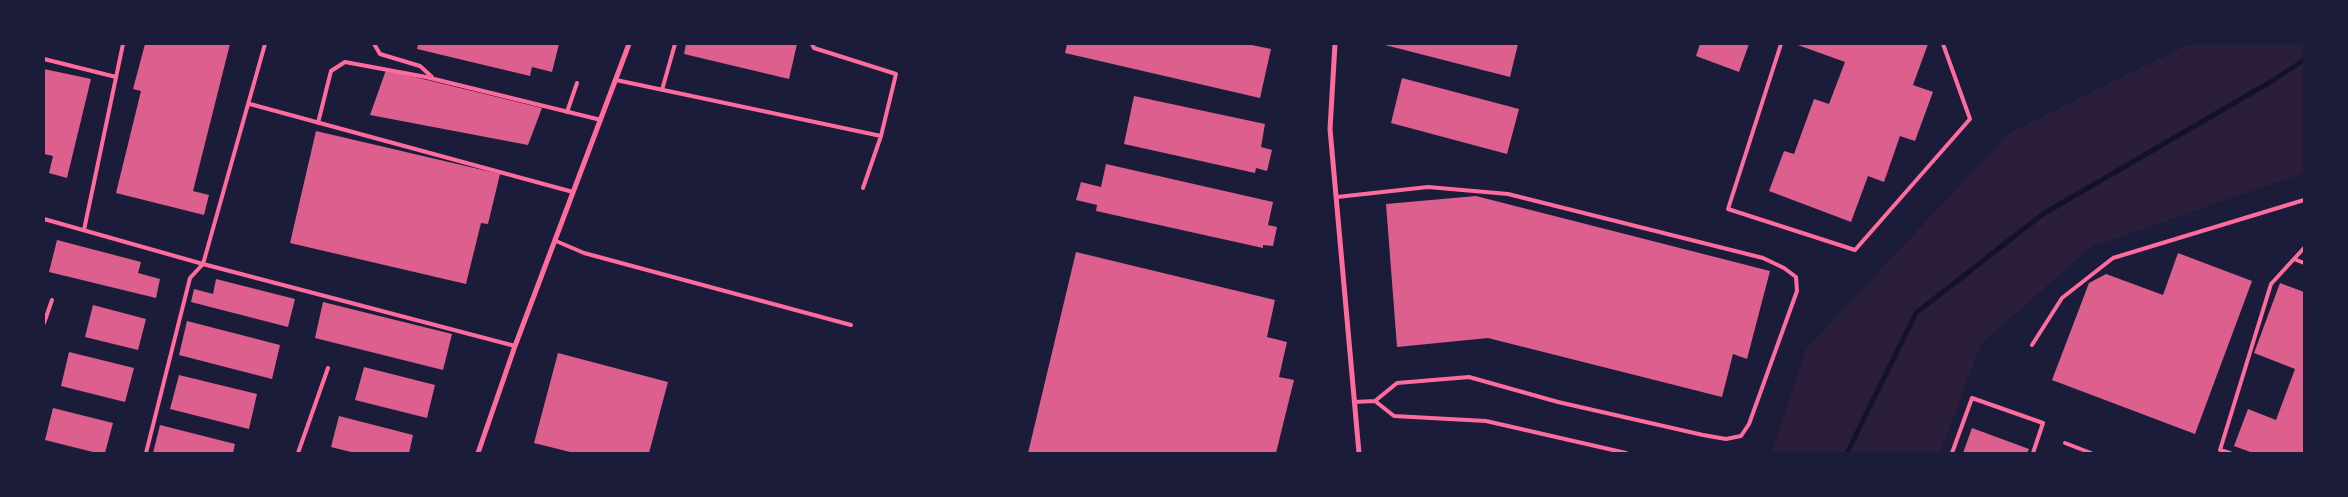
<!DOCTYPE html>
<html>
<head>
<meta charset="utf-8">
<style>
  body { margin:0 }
  #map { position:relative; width:2348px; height:497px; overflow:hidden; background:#1b1b3a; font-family:"Noto Sans",sans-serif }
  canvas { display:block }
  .frame { position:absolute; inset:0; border:45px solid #1b1b3a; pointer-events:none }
</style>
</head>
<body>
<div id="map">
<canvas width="2348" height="497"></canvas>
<div class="frame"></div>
</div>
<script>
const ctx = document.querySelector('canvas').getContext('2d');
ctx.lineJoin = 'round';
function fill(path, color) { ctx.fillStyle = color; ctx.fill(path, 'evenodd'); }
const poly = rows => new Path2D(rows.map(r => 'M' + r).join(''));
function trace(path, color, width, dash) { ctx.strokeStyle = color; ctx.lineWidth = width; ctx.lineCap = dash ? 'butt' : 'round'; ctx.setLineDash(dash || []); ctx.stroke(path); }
fill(poly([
  [2189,44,2304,44,2304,173,2091,247,1981,344,1940,453,1771,453,1806,349,2008,134]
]), '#2a1e3b');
trace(poly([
  [1847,453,1916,313,2043,214,2272,81,2304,60]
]), '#12122b', 5);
fill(poly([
  [145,44,230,44,193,191,209,195,204,215,116,193,141,91,133,89],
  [418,44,559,44,552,72,532,67,530,76,417,49],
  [686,44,797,44,789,79,684,54],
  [1067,44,1247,44,1271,49,1260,98,1065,53],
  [1381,44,1518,44,1510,77],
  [1700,44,1749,44,1739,72,1696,56],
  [1795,44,1928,44,1913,85,1933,92,1915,141,1900,136,1884,182,1868,176,1851,222,1769,191,1784,151,1794,154,1814,99,1829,104,1845,62],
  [44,69,91,79,67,178,49,173,53,156,44,154],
  [386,70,542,108,528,145,370,115],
  [1402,78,1519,109,1507,154,1391,123],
  [1134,96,1265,124,1261,147,1272,150,1267,171,1256,168,1255,173,1124,144],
  [316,131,500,174,488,224,481,223,466,284,290,243],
  [1106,164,1273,202,1268,225,1277,227,1273,246,1263,245,1263,248,1096,211,1097,205,1076,200,1081,182,1101,187],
  [1476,196,1770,271,1747,359,1733,354,1722,397,1488,338,1397,347,1386,204],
  [57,240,141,262,138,273,160,279,156,298,49,272],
  [1076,252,1275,300,1267,337,1287,342,1279,377,1294,380,1276,453,1028,453],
  [2178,253,2252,281,2195,434,2052,380,2089,283,2106,274,2163,295],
  [216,279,295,299,288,327,191,302,194,289,213,294],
  [2280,283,2304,292,2304,453,2253,453,2234,446,2248,409,2276,420,2295,369,2254,353],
  [323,302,452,334,443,370,315,338],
  [93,305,146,319,138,350,85,337],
  [187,321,280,345,272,379,179,355],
  [69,352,134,368,125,402,61,386],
  [558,353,668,382,649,453,574,453,534,443],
  [364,367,435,385,427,418,355,400],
  [179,375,257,394,249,429,170,409],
  [53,408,113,423,105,453,97,453,45,440],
  [339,416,413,435,409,453,355,453,331,447],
  [160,425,235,444,233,453,153,453],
  [1972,428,2029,449,2027,453,1963,453]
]), '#dd5f8e');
trace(poly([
  [374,44,380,54,420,66,432,77],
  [812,44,814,48,896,74,881,136],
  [1781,44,1728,209,1855,250,1970,119,1943,44],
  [44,59,116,77],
  [616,80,881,136,863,188],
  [662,90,675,44],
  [250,104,573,192],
  [567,112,577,83],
  [318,123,331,71,345,62,426,77,601,120],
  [1337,197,1428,187,1508,194,1763,258,1784,268,1796,277,1797,291,1749,424,1741,436,1726,439,1703,435,1558,402,1469,377,1397,383,1375,401],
  [44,219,203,264,515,346],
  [84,230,123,44],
  [556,241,584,253,851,325],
  [2294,259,2304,263],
  [44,323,52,300],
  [2032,345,2062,298,2113,258,2304,200],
  [1354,402,1375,401,1394,416,1486,421,1626,453],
  [2065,443,2091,453],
  [146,453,190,278,203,264,265,44],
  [298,453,328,368],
  [1952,453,1972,398,2043,423,2033,453],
  [2230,453,2220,450,2271,284,2304,248]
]), '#ff6b9d', 4);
trace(poly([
  [1335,44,1330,129,1359,453],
  [478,453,515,346,629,44]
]), '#ff6b9d', 5);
</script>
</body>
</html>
